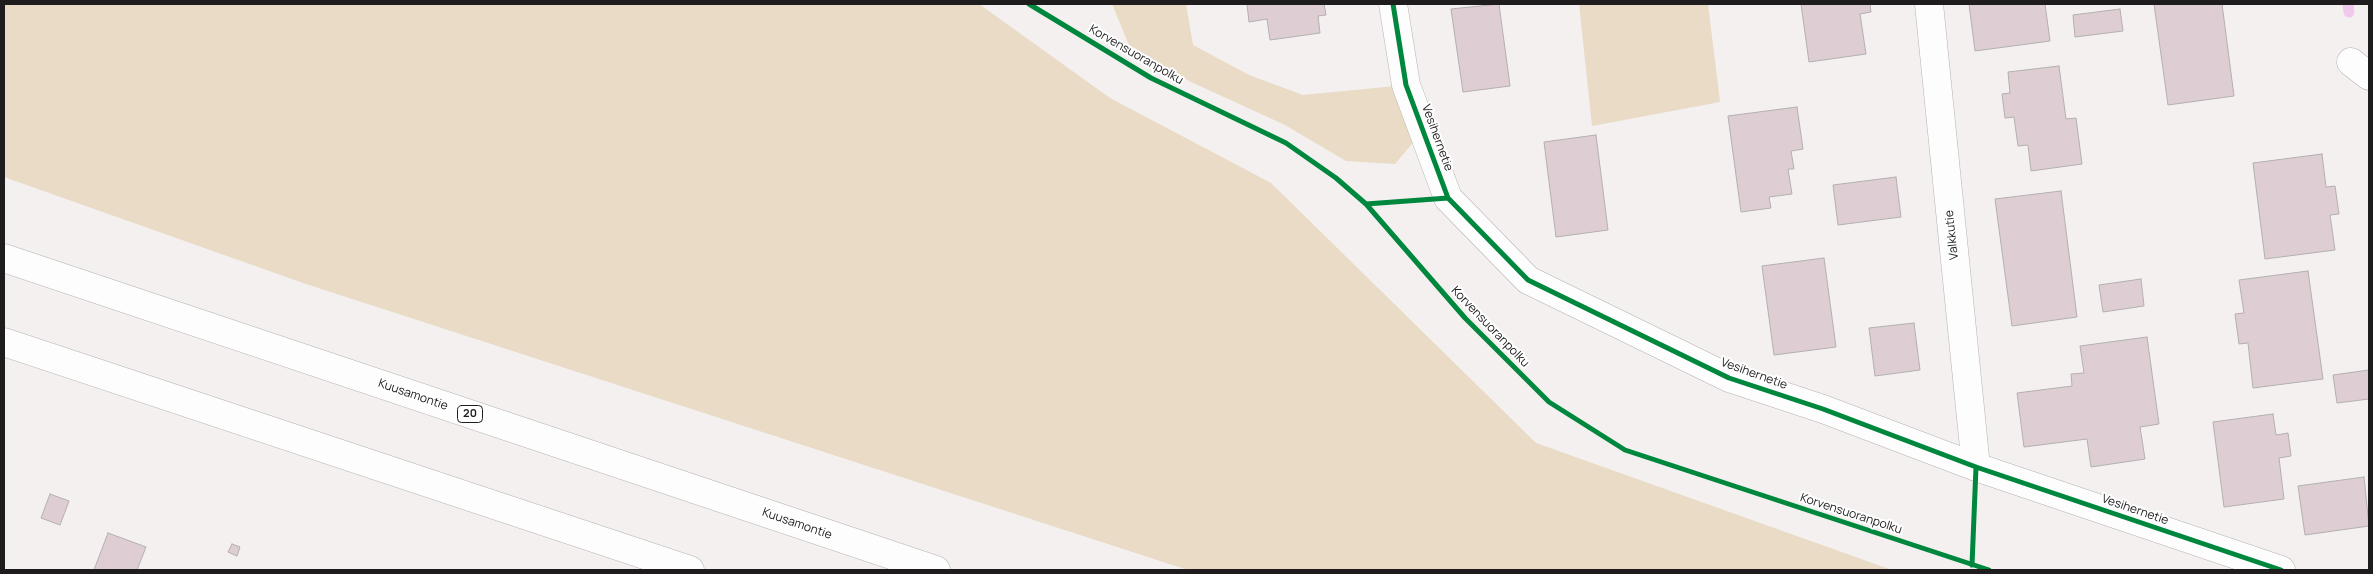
<!DOCTYPE html>
<html>
<head>
<meta charset="utf-8">
<style>
  body { margin:0 }
  #map { position:relative; width:2373px; height:574px; overflow:hidden; background:#f3f0ef; font-family:Manrope,sans-serif }
  canvas { display:block }
  .frame { position:absolute; inset:0; border:5px solid #1e1c1c; pointer-events:none }
</style>
</head>
<body>
<div id="map">
<canvas width="2373" height="574"></canvas>
<div class="frame"></div>
</div>
<script>
const ctx = document.querySelector('canvas').getContext('2d');
ctx.lineJoin = 'round';
function fill(path, color) { ctx.fillStyle = color; ctx.fill(path, 'evenodd'); }
const poly = rows => new Path2D(rows.map(r => 'M' + r).join(''));
function trace(path, color, width, dash) { ctx.strokeStyle = color; ctx.lineWidth = width; ctx.lineCap = dash ? 'butt' : 'round'; ctx.setLineDash(dash || []); ctx.stroke(path); }
function write(font, color, halo, rows, align = 'center') {
  ctx.font = font + ' Manrope,sans-serif'; ctx.lineWidth = 4; ctx.setLineDash([]); ctx.textBaseline = 'middle'; ctx.strokeStyle = halo; ctx.fillStyle = color; for (const [text, x, y, turn = 0] of rows) {
    ctx.save(); ctx.translate(x, y); ctx.rotate((+turn || 0) * Math.PI / 180); ctx.textAlign = isNaN(turn) ? turn : align; if (halo) ctx.strokeText(text, 0, 0); ctx.fillText(text, 0, 0); ctx.restore();
  }
}
fill(poly([
  [4,4,979,4,1110,98,1271,183,1536,443,1892,570,1188,570,306,284,4,177],
  [1112,4,1186,4,1193,45,1249,75,1303,95,1406,85,1421,133,1395,164,1346,161,1285,125,1189,81,1129,45],
  [1579,4,1708,4,1720,102,1592,126]
]), '#e9dbc5');
trace(poly([
  [2348,4,2349,12]
]), '#efcaec', 11);
const building = poly([
  [1247,4,1324,4,1326,15,1318,16,1320,33,1270,40,1267,19,1249,22,1247,4],
  [1499,4,1510,86,1463,92,1451,9,1499,4],
  [1801,4,1870,4,1871,12,1860,14,1866,54,1809,62,1801,4],
  [1969,4,2045,4,2050,41,1975,51,1969,4],
  [2154,4,2222,4,2234,96,2168,105,2154,4],
  [2120,9,2123,31,2075,37,2073,15,2120,9],
  [2059,66,2066,119,2076,118,2082,164,2031,171,2028,145,2018,146,2014,117,2005,118,2002,94,2010,93,2008,72,2059,66],
  [1797,107,1803,149,1791,151,1794,169,1788,169,1792,194,1769,197,1771,208,1741,212,1728,116,1797,107],
  [1596,135,1608,230,1556,237,1544,142,1596,135],
  [2322,154,2326,187,2335,186,2339,214,2330,215,2335,250,2265,259,2253,163,2322,154],
  [1896,177,1901,217,1838,225,1833,185,1896,177],
  [2061,191,2077,317,2012,326,1995,199,2061,191],
  [1824,258,1836,347,1774,355,1762,266,1824,258],
  [2308,271,2323,379,2253,388,2248,343,2239,344,2235,314,2244,313,2239,280,2308,271],
  [2141,279,2144,306,2103,312,2099,285,2141,279],
  [1914,323,1920,370,1875,376,1869,328,1914,323],
  [2147,337,2159,424,2140,427,2145,459,2091,467,2087,439,2024,447,2017,393,2072,386,2071,374,2084,373,2080,346,2147,337],
  [2369,370,2369,399,2337,403,2333,375,2369,370],
  [2273,414,2276,435,2288,433,2291,456,2279,458,2284,499,2224,507,2213,422,2273,414],
  [2364,477,2369,526,2305,535,2298,486,2364,477],
  [50,494,69,501,60,525,41,518,50,494],
  [108,533,146,547,137,570,94,570,108,533],
  [232,544,240,547,237,556,228,552,232,544]
]);
fill(building, '#deced3');
trace(building, '#b2b0af', 1);
const minor = poly([
  [1393,4,1406,85,1448,198,1528,280,1729,378,1823,409,1976,467,2281,570],
  [1929,4,1976,467],
  [2351,62,2369,76]
]);
const trunk = poly([
  [4,258,936,570],
  [4,342,690,570]
]);
trace(minor, '#b5b3b2', 29);
trace(trunk, '#b5b3b2', 29);
trace(minor, '#fdfdfd', 28);
trace(trunk, '#fdfdfd', 28);
trace(poly([
  [1029,4,1151,78,1286,143,1336,178,1366,204,1465,318,1549,402,1625,450,1989,570],
  [1393,4,1406,85,1448,198,1528,280,1729,378,1823,409,1976,467,2281,570],
  [1366,204,1448,198],
  [1972,565,1976,467]
]), '#00873e', 5);
for (const [x, y, w] of [
  [470,414,25]
]) { const box = new Path2D(); box.roundRect(x - w / 2, y - 8.5, w, 17, 4); ctx.fillStyle = '#fff'; ctx.fill(box); trace(box, '#1e1c1c', 1); }
write('bold 11px', '#1e1c1c', null, [
  ["20",470,414]
]);
write('12px', '#1e1c1c', '#fff', [
  ["Korvensuoranpolku",1136,55,30],
  ["Vesihernetie",1437,138,70],
  ["Valkkutie",1952,235,-96],
  ["Korvensuoranpolku",1490,327,46],
  ["Vesihernetie",1754,374,20],
  ["Kuusamontie",413,395,19],
  ["Vesihernetie",2135,510,19],
  ["Korvensuoranpolku",1851,514,18],
  ["Kuusamontie",797,524,19]
]);
</script>
</body>
</html>
